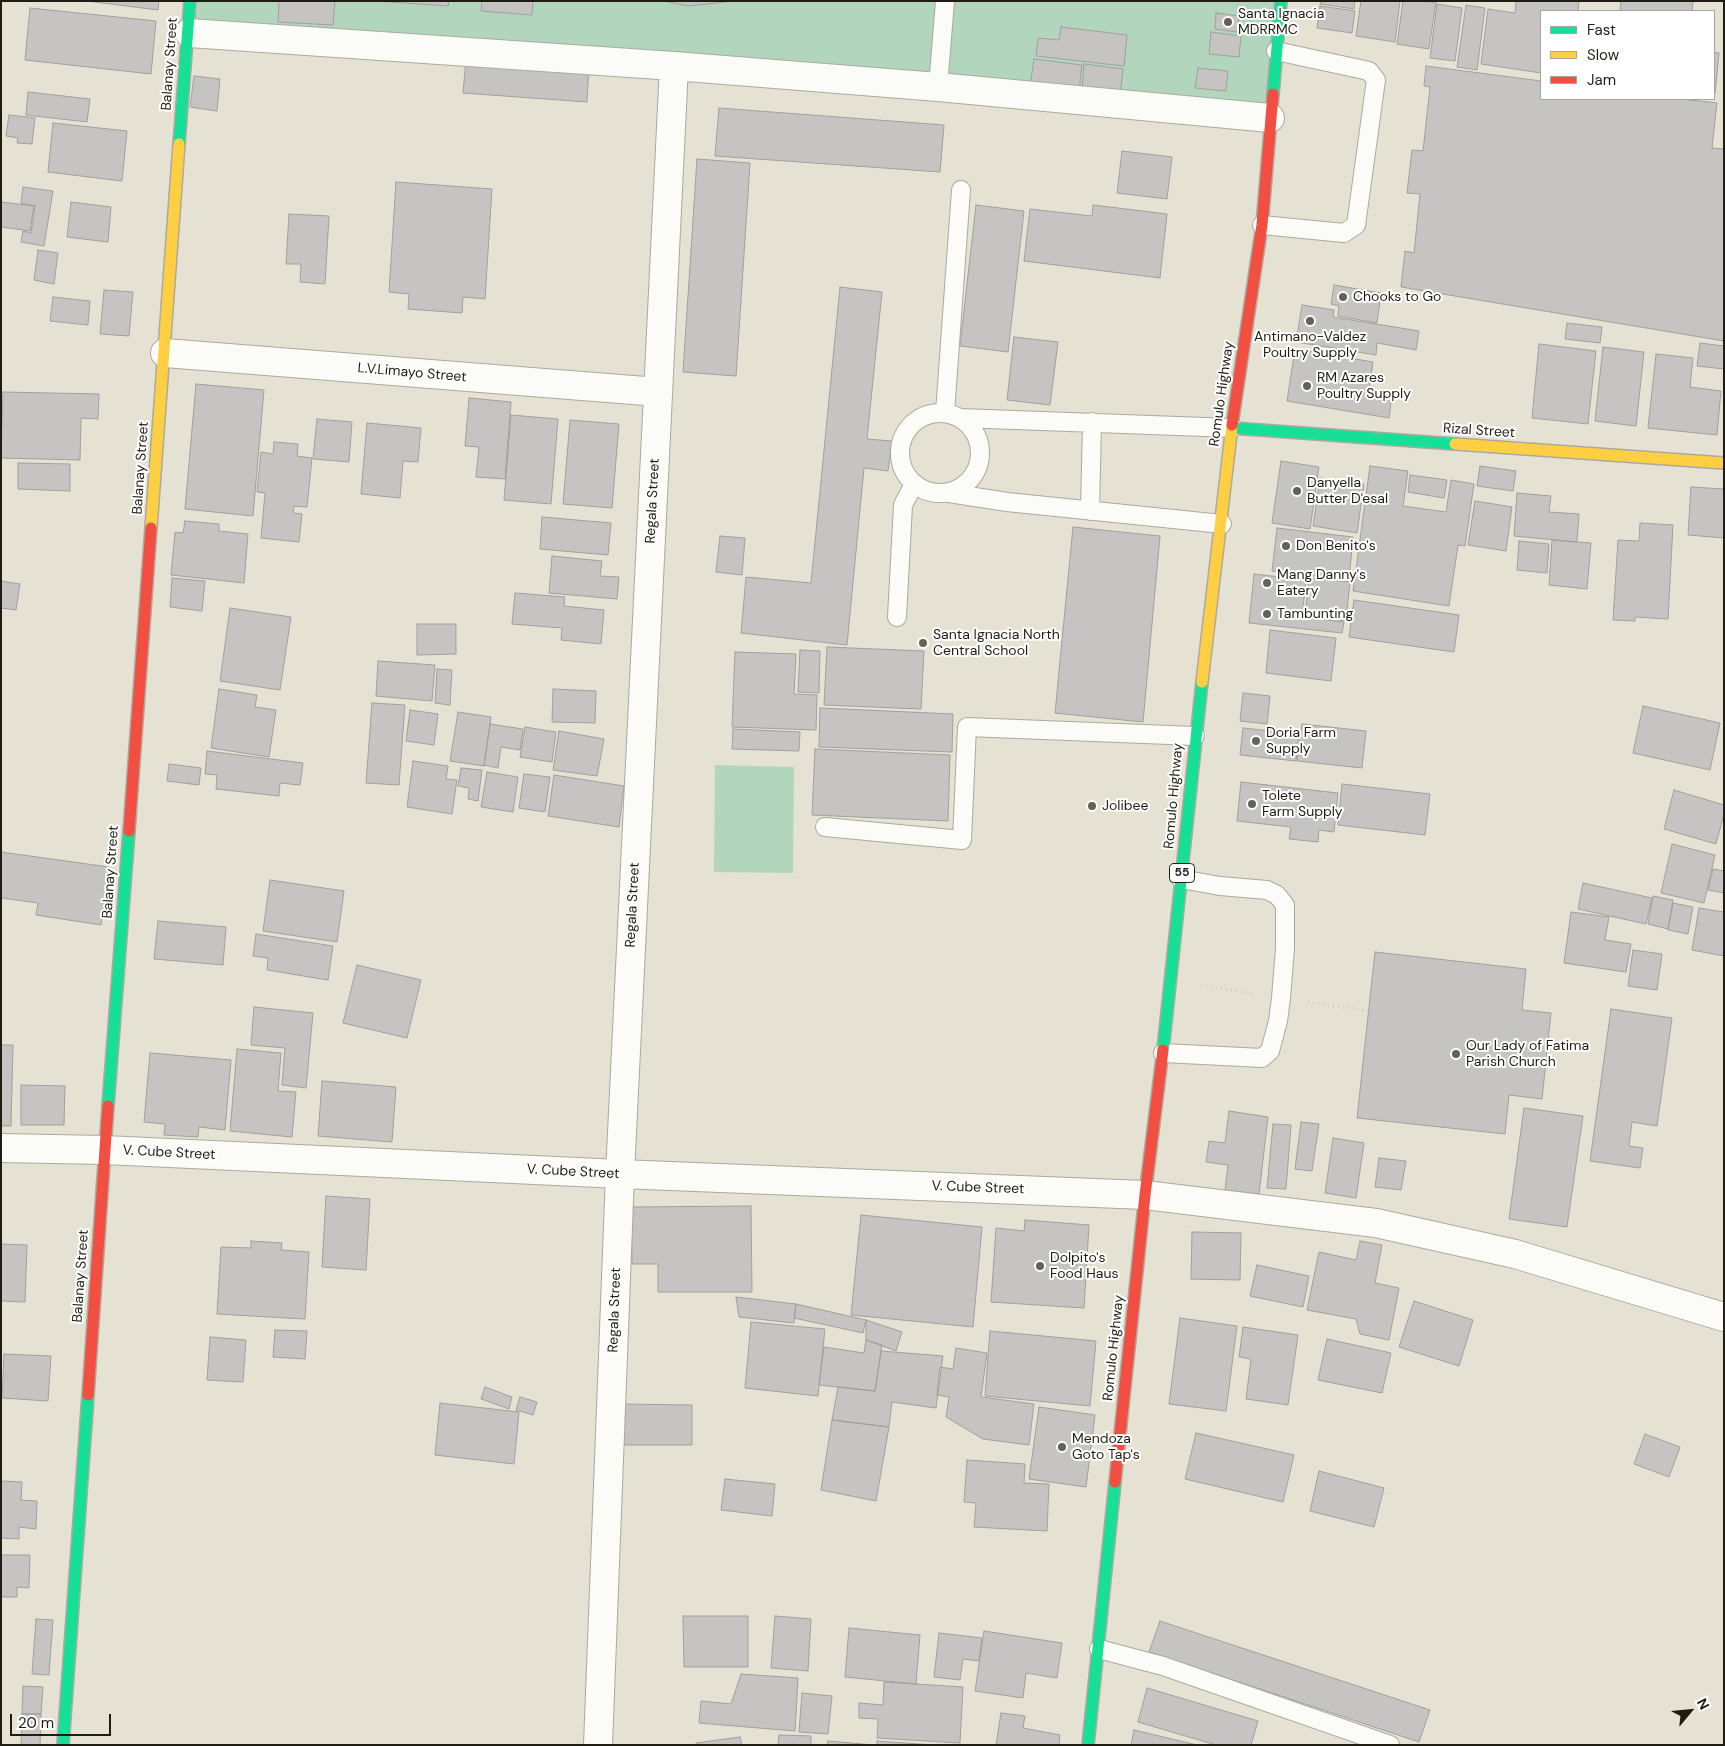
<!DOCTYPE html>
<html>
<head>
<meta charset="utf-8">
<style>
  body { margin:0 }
  #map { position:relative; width:1725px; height:1746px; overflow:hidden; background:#e5e2d3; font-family:"DM Sans",sans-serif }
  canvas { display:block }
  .frame { position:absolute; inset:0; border:2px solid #1f1d13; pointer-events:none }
  .legend { position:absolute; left:1540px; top:10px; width:175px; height:90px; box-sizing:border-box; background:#fff; border:1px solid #a5a5a1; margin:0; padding:6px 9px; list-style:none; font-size:15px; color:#1f1d13 }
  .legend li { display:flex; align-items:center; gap:10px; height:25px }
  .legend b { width:25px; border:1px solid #a5a5a1 }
  .north { position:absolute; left:1665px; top:1686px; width:50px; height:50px; -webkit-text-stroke:4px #fff; paint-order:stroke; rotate:62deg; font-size:14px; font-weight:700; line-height:20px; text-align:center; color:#1f1d13 }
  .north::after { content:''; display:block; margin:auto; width:18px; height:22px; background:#1f1d13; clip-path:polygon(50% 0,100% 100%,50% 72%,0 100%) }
  .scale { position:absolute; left:10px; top:1714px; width:101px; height:22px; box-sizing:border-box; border:2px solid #1f1d13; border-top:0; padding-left:6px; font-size:15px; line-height:18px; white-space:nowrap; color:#1f1d13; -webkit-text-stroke:4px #fff; paint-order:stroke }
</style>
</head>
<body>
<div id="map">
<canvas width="1725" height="1746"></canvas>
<div class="frame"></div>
<ul class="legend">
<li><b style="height:6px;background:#16e098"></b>Fast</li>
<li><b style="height:6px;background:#ffcf43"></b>Slow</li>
<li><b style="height:6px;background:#f24e42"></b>Jam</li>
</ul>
<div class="north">N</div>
<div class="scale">20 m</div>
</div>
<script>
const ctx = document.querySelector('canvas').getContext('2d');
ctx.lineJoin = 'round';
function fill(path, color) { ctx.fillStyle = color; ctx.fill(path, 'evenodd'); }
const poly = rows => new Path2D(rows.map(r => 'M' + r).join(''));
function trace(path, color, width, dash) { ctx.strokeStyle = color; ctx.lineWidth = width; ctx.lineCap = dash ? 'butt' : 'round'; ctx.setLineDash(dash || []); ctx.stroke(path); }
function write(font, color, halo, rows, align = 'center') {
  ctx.font = font + ' "DM Sans",sans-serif'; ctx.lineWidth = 4; ctx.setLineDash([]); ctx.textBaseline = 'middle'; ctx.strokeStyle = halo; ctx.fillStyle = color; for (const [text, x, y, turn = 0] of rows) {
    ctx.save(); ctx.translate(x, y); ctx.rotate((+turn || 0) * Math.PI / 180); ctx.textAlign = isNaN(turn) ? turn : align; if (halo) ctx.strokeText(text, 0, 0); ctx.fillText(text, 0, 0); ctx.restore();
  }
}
fill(poly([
  [197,1,1277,1,1265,111,195,28],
  [715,765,794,767,793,873,714,872]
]), '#b2d5be');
const building = poly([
  [87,1,159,1,158,10,87,1],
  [279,1,335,1,333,25,278,22,279,1],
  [376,1,449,1,448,6,376,1],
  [482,1,533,1,532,15,481,11,482,1],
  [663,1,734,1,689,6,663,1],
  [1321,1,1355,1,1354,9,1320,4,1321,1],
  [1361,1,1400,1,1395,42,1356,36,1361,1],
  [1403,1,1436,2,1429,49,1397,44,1403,1],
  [1516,1,1579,1,1578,11,1541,11,1541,73,1481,64,1488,9,1515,13,1516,1],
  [1621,1,1693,1,1692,11,1620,11,1621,1],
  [1437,4,1462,8,1455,61,1430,58,1437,4],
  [1466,5,1485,8,1477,70,1457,67,1466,5],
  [1320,6,1355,11,1352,33,1317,28,1320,6],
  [30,8,156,21,151,74,25,60,30,8],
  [1216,13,1239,16,1237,32,1215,29,1216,13],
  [1061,27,1127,35,1124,66,1036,56,1038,38,1059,40,1061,27],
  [1211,32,1241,36,1239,57,1209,54,1211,32],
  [1714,52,1719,53,1715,94,1714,94,1714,52],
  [466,59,589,68,587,102,463,93,466,59],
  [1034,59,1082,65,1079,92,1030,86,1034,59],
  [1084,64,1123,69,1120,95,1082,91,1084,64],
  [1426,66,1541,81,1541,99,1682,99,1717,103,1712,148,1724,149,1724,341,1401,287,1405,251,1414,253,1420,194,1407,193,1412,150,1423,151,1430,87,1424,86,1426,66],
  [1198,68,1228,71,1226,91,1195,88,1198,68],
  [194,76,220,79,217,111,190,107,194,76],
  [28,92,90,99,87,122,26,115,28,92],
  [719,108,944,125,940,172,715,156,719,108],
  [9,115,35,118,32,144,17,143,18,138,6,136,9,115],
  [53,123,127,131,122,181,48,172,53,123],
  [1122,151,1172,157,1167,199,1117,193,1122,151],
  [697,159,750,163,736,376,683,372,697,159],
  [396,182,492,189,485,299,463,297,462,313,408,309,409,294,389,292,396,182],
  [23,187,53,191,44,246,21,242,23,231,31,233,35,206,21,203,23,187],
  [1,202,34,206,30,231,1,227,1,202],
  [71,202,111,207,108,242,67,237,71,202],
  [976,205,1024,211,1008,352,960,346,976,205],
  [1093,205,1167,214,1160,278,1024,261,1030,209,1092,216,1093,205],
  [289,214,329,216,325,284,300,282,301,264,286,264,289,214],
  [38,250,58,253,54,284,34,280,38,250],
  [1334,285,1381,293,1377,323,1338,316,1339,306,1331,304,1334,285],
  [840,287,882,292,867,439,892,441,888,471,864,468,847,645,741,633,746,577,811,583,840,287],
  [104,290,133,292,129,336,100,334,104,290],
  [53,297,90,301,88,325,50,321,53,297],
  [1302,305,1334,310,1333,317,1419,331,1416,350,1377,343,1376,355,1296,342,1302,305],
  [1567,323,1602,327,1600,343,1565,339,1567,323],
  [1014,337,1058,342,1050,405,1007,400,1014,337],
  [1700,343,1724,346,1724,369,1697,366,1700,343],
  [1539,344,1596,351,1588,424,1532,418,1539,344],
  [1603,347,1644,352,1636,426,1595,421,1603,347],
  [1295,349,1373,362,1369,391,1392,395,1389,418,1287,401,1295,349],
  [1656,354,1693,358,1690,387,1721,391,1717,435,1648,428,1656,354],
  [196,384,264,390,253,516,185,509,196,384],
  [3,392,99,394,98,419,81,418,80,460,1,458,3,392],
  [469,398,511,402,505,479,476,477,479,447,465,446,469,398],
  [511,415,558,419,551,504,504,500,511,415],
  [317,419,352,422,349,462,313,459,317,419],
  [570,420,619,424,612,508,563,504,570,420],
  [367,423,421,428,418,462,403,461,400,498,361,494,367,423],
  [274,442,298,444,297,456,312,458,307,507,294,506,293,513,302,514,299,542,261,538,265,493,257,492,261,452,273,454,274,442],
  [1281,461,1319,467,1310,529,1272,523,1281,461],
  [18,463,70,464,70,491,18,489,18,463],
  [1370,466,1408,471,1403,506,1446,512,1451,480,1474,484,1465,546,1458,545,1449,606,1353,591,1370,466],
  [1480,466,1516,471,1513,491,1477,486,1480,466],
  [1410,475,1447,480,1444,498,1408,492,1410,475],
  [1320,478,1364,484,1357,533,1313,526,1320,478],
  [1691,487,1724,489,1724,538,1688,535,1691,487],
  [1517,493,1551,496,1549,512,1579,514,1577,542,1514,536,1517,493],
  [1475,501,1512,507,1506,551,1468,545,1475,501],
  [542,517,611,523,608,555,540,549,542,517],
  [185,521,219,524,219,531,248,534,244,583,171,575,175,532,183,533,185,521],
  [1640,523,1673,525,1668,619,1635,617,1635,621,1613,620,1618,540,1639,541,1640,523],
  [1073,527,1160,536,1143,722,1055,713,1073,527],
  [1277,528,1353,537,1349,580,1272,571,1277,528],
  [720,536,745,538,742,575,716,572,720,536],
  [1552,540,1591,543,1587,589,1549,585,1552,540],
  [1519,541,1549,544,1547,573,1517,570,1519,541],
  [552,556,602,561,600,576,619,577,617,599,549,593,552,556],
  [1254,574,1306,580,1302,617,1344,622,1342,633,1249,623,1254,574],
  [172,578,205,581,202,611,170,607,172,578],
  [1309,578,1350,582,1346,621,1305,616,1309,578],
  [1,581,20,584,16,610,1,608,1,581],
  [515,593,565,597,564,606,604,610,601,644,561,640,562,628,512,624,515,593],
  [1354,600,1459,615,1454,652,1349,637,1354,600],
  [230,608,291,617,280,690,220,681,230,608],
  [417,624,456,624,456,654,417,655,417,624],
  [1270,630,1336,638,1331,681,1266,673,1270,630],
  [827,647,924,651,921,709,824,705,827,647],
  [800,650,820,651,819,693,798,692,800,650],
  [735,652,796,654,794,694,817,695,816,730,732,727,735,652],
  [378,661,435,665,432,701,376,696,378,661],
  [437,669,452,670,450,705,435,703,437,669],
  [219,689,257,695,255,707,276,710,269,757,211,748,219,689],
  [553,689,596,691,595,723,552,722,553,689],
  [1243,693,1270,696,1267,724,1240,721,1243,693],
  [372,703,405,705,399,785,366,783,372,703],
  [1643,706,1720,723,1710,770,1633,753,1643,706],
  [820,708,953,714,952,752,819,747,820,708],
  [410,710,438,714,434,745,406,741,410,710],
  [458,712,491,717,484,766,450,761,458,712],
  [490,724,523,729,520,750,501,747,498,768,484,765,490,724],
  [1302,724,1366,731,1362,768,1297,761,1302,724],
  [525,727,556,732,552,762,520,757,525,727],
  [1243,728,1299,734,1296,761,1240,755,1243,728],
  [733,729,800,732,799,751,732,749,733,729],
  [559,731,604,739,597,776,553,770,559,731],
  [815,749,950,755,948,821,812,815,815,749],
  [207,751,303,763,300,785,280,783,279,796,216,789,217,775,205,774,207,751],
  [413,761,448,766,446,779,457,780,452,814,407,807,413,761],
  [169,764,201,768,199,785,167,781,169,764],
  [461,768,482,770,478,801,468,799,469,788,458,786,461,768],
  [487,772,518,777,513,812,481,807,487,772],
  [524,774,550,777,545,812,519,808,524,774],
  [554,775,624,786,619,827,548,816,554,775],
  [1241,782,1338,793,1334,832,1319,830,1318,842,1289,839,1291,827,1237,821,1241,782],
  [1342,784,1430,794,1425,835,1338,825,1342,784],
  [1674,790,1724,805,1724,814,1716,844,1664,829,1674,790],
  [1672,844,1715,855,1704,903,1661,893,1672,844],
  [1,852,109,867,101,925,36,915,38,903,1,898,1,852],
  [1713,869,1724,871,1724,893,1708,890,1713,869],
  [270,880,344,891,337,942,263,931,270,880],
  [1583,883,1652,898,1646,924,1578,909,1583,883],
  [1653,896,1673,900,1668,929,1648,924,1653,896],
  [1673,903,1693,907,1688,934,1668,930,1673,903],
  [1699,908,1724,912,1724,956,1692,950,1699,908],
  [1571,912,1609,917,1605,940,1631,944,1626,972,1564,963,1571,912],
  [158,921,226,927,223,965,154,959,158,921],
  [256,934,333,946,328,980,267,970,268,958,253,956,256,934],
  [1633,950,1662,954,1657,990,1628,986,1633,950],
  [1375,952,1526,969,1522,1010,1551,1013,1542,1099,1509,1095,1505,1134,1357,1118,1375,952],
  [357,965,421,980,407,1038,343,1023,357,965],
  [254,1007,313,1013,306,1088,282,1085,285,1048,251,1045,254,1007],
  [1611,1009,1672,1018,1657,1126,1632,1122,1629,1146,1643,1148,1640,1168,1590,1161,1611,1009],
  [1,1045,13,1045,11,1126,1,1126,1,1045],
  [237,1049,281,1053,278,1091,296,1092,292,1137,230,1131,237,1049],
  [150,1053,231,1060,225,1130,199,1127,198,1137,164,1135,165,1124,144,1122,150,1053],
  [322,1081,396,1087,392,1142,318,1136,322,1081],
  [21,1085,65,1086,64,1125,21,1125,21,1085],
  [1524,1108,1583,1116,1567,1227,1509,1219,1524,1108],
  [1229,1111,1268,1117,1259,1194,1225,1190,1228,1165,1206,1162,1209,1141,1225,1143,1229,1111],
  [1301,1122,1319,1124,1312,1171,1295,1169,1301,1122],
  [1273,1124,1291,1125,1286,1189,1267,1188,1273,1124],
  [1333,1138,1364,1143,1356,1198,1325,1193,1333,1138],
  [1379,1158,1406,1161,1401,1190,1375,1187,1379,1158],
  [326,1196,370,1199,366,1270,322,1267,326,1196],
  [751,1206,752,1292,658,1292,658,1264,632,1264,631,1207,751,1206],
  [861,1215,982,1227,973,1327,851,1315,861,1215],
  [1025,1220,1089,1225,1084,1308,991,1302,996,1228,1024,1231,1025,1220],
  [1192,1232,1241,1233,1240,1280,1191,1279,1192,1232],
  [251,1241,282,1243,281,1250,309,1252,305,1319,217,1314,221,1247,251,1248,251,1241],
  [1360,1241,1382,1245,1375,1283,1399,1288,1389,1340,1360,1334,1356,1319,1307,1310,1319,1252,1356,1260,1360,1241],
  [1,1244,27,1245,25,1302,1,1301,1,1244],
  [1257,1265,1309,1276,1303,1307,1250,1296,1257,1265],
  [736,1297,796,1304,794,1323,739,1317,736,1297],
  [1414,1301,1473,1320,1459,1366,1399,1347,1414,1301],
  [796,1304,866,1320,863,1333,794,1318,796,1304],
  [1180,1318,1237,1326,1226,1411,1169,1404,1180,1318],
  [866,1320,902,1332,896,1351,866,1340,866,1320],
  [751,1322,825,1329,818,1396,745,1388,751,1322],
  [1243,1327,1298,1335,1288,1405,1246,1399,1251,1359,1239,1357,1243,1327],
  [275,1330,307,1331,305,1359,273,1357,275,1330],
  [990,1331,1096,1341,1090,1406,985,1396,990,1331],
  [210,1337,246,1340,243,1382,207,1380,210,1337],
  [1327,1339,1391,1353,1382,1393,1318,1380,1327,1339],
  [866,1340,882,1345,875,1391,819,1385,824,1347,864,1353,866,1340],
  [956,1348,987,1353,981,1397,1034,1404,1029,1445,983,1439,946,1417,949,1397,937,1395,940,1367,953,1369,956,1348],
  [881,1351,943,1356,936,1408,892,1402,889,1427,832,1420,838,1387,875,1391,881,1351],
  [4,1354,51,1356,48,1401,2,1398,4,1354],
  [485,1387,512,1397,509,1409,481,1399,485,1387],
  [520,1397,537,1402,533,1415,516,1410,520,1397],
  [440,1403,519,1412,514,1464,435,1455,440,1403],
  [619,1404,692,1405,692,1445,620,1445,619,1404],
  [1039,1407,1095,1415,1086,1487,1029,1479,1039,1407],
  [832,1420,889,1427,876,1501,821,1490,832,1420],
  [1196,1433,1294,1455,1283,1502,1185,1479,1196,1433],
  [1645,1434,1680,1447,1669,1477,1634,1464,1645,1434],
  [967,1460,1025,1464,1024,1483,1049,1484,1047,1531,974,1527,976,1503,964,1502,967,1460],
  [1319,1471,1384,1488,1374,1527,1310,1511,1319,1471],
  [725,1479,775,1484,772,1516,721,1510,725,1479],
  [1,1481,22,1482,21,1500,37,1501,36,1529,19,1527,19,1539,1,1538,1,1481],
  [1,1555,30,1555,29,1588,17,1587,17,1597,1,1597,1,1555],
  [683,1616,748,1616,748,1667,684,1667,683,1616],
  [775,1616,811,1619,808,1671,771,1668,775,1616],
  [36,1619,53,1620,49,1675,32,1674,36,1619],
  [1160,1621,1430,1710,1419,1742,1149,1652,1160,1621],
  [849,1628,920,1635,916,1684,845,1677,849,1628],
  [984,1631,1062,1643,1057,1678,1026,1673,1023,1698,975,1691,984,1631],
  [939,1633,982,1638,979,1661,963,1659,960,1680,934,1677,939,1633],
  [741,1674,798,1678,795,1731,699,1723,701,1701,731,1704,741,1674],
  [884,1682,963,1687,960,1743,877,1738,878,1719,859,1718,859,1703,883,1705,884,1682],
  [23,1686,43,1687,41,1714,22,1714,23,1686],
  [1147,1688,1258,1721,1251,1745,1216,1745,1138,1722,1147,1688],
  [802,1693,832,1696,828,1734,799,1732,802,1693],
  [1001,1713,1025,1716,1023,1728,1060,1735,1059,1745,996,1745,1001,1713],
  [22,1714,41,1714,40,1745,21,1745,22,1714],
  [1134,1730,1197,1745,1131,1745,1134,1730],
  [779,1735,811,1736,811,1745,778,1745,779,1735],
  [740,1737,742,1745,696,1745,696,1743,740,1737],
  [828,1741,874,1745,827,1745,828,1741],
  [877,1741,933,1745,877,1745,877,1741]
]);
fill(building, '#c6c4c2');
trace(building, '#a19f9e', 1);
const lane = poly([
  [938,87,945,1],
  [1262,225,1344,233,1356,225,1376,80,1369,71,1276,51],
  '900 453a40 40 0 1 1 80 0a40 40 0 1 1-80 0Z',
  [945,413,961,190],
  [960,418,1232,428],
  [949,493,1007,502,1222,524],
  [1090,511,1092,422],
  [897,617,903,505,914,484],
  [825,827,962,840,967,727,1195,736],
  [1163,1053,1262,1058,1270,1051,1278,1021,1281,998,1285,948,1285,905,1277,895,1267,890,1220,886,1181,879],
  [1099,1649,1163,1666,1390,1745]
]);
const street = poly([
  [189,33,674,66,938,87,1270,118],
  [165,353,658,392],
  [1,1148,105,1150,620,1174,1145,1195,1376,1223,1515,1254,1724,1317],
  [598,1745,620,1174,674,66]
]);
const fast = poly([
  [1273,94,1281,1],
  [179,144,190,1],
  [1232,428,1455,444],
  [1163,1050,1202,682],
  [108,1106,129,831],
  [63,1745,88,1395],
  [1088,1745,1115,1482]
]);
const slow = poly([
  [1455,444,1724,463],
  [151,528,179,144],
  [1202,682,1232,425]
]);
const jam = poly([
  [1232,425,1262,225,1273,94],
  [129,831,151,528],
  [88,1395,108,1106],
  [1115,1482,1145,1195,1163,1050]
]);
trace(lane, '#aca99e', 20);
trace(street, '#aca99e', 30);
trace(fast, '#aca99e', 14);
trace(slow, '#aca99e', 14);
trace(jam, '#aca99e', 14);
trace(poly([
  [1201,985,1254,994],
  [1308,1002,1369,1011]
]), '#cccbc7', 3, [1, 4]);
trace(lane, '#fbfbf8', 18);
trace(street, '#fbfbf8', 28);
trace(fast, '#16e098', 11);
trace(slow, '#ffcf43', 11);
trace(jam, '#f24e42', 11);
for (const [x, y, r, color] of [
  [1228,22,5,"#646256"],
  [1343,297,5,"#646256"],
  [1310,321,5,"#646256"],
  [1307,386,5,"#646256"],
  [1297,491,5,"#646256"],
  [1286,546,5,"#646256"],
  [1267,583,5,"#646256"],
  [1267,614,5,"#646256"],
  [923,643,5,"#646256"],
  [1256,741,5,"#646256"],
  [1252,804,5,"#646256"],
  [1092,806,5,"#646256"],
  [1456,1054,5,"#646256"],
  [1040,1266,5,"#646256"],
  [1062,1447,5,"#646256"]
]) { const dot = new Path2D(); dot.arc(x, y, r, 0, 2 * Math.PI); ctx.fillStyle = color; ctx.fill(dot); trace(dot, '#fff', 2); }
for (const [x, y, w] of [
  [1182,873,25]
]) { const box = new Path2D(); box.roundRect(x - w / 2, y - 9.5, w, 19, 4); ctx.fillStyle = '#fff'; ctx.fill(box); trace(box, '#1f1d13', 1); }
write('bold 12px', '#1f1d13', null, [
  ["55",1182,873]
]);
write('14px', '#1f1d13', '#fff', [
  ["Santa Ignacia",1238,14],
  ["MDRRMC",1238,30],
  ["Chooks to Go",1353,297],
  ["Antimano-Valdez",1310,337,"center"],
  ["Poultry Supply",1310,353,"center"],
  ["RM Azares",1317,378],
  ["Poultry Supply",1317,394],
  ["Danyella",1307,483],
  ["Butter D'esal",1307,499],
  ["Don Benito's",1296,546],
  ["Mang Danny's",1277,575],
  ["Eatery",1277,591],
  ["Tambunting",1277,614],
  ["Santa Ignacia North",933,635],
  ["Central School",933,651],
  ["Doria Farm",1266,733],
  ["Supply",1266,749],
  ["Tolete",1262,796],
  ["Farm Supply",1262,812],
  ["Jolibee",1102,806],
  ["Our Lady of Fatima",1466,1046],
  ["Parish Church",1466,1062],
  ["Dolpito's",1050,1258],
  ["Food Haus",1050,1274],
  ["Mendoza",1072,1439],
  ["Goto Tap's",1072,1455]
], 'left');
write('14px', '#1f1d13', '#fff', [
  ["Balanay Street",170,64,-86],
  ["L.V.Limayo Street",412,373,5],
  ["Romulo Highway",1222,394,-82],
  ["Rizal Street",1479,431,4],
  ["Balanay Street",141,468,-86],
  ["Regala Street",653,501,-87],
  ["Romulo Highway",1174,796,-85],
  ["Balanay Street",111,872,-86],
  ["Regala Street",633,905,-87],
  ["V. Cube Street",169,1153,3],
  ["V. Cube Street",573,1172,3],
  ["V. Cube Street",978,1188,2],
  ["Balanay Street",81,1276,-86],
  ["Regala Street",615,1310,-88],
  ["Romulo Highway",1114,1348,-84]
]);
</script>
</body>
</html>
